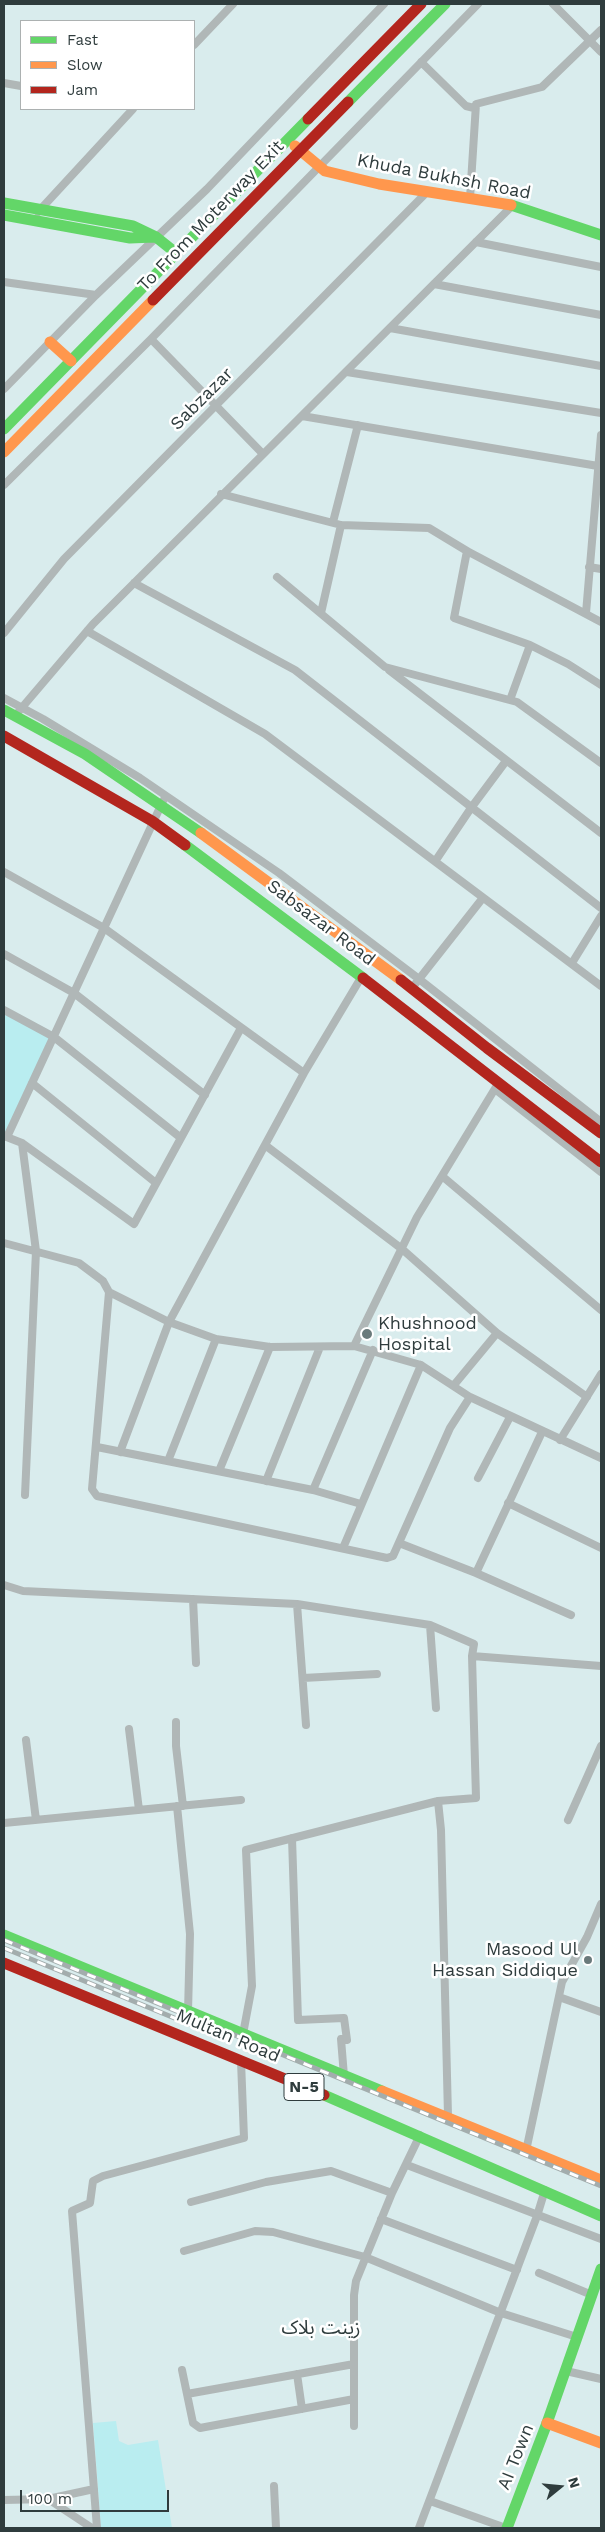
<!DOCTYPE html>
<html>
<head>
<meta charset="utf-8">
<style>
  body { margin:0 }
  #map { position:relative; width:605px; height:2532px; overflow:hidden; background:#d9eced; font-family:"Work Sans",sans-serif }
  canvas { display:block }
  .frame { position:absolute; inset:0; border:5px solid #2f3c3d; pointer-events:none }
  .legend { position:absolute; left:20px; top:20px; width:175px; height:90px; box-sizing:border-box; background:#fff; border:1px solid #acb1b1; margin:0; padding:6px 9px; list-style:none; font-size:15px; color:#2f3c3d }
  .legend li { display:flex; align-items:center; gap:10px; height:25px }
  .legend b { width:25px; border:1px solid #acb1b1 }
  .north { position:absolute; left:535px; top:2462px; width:50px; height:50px; -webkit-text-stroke:4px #fff; paint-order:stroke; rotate:73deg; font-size:14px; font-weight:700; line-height:20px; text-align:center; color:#2f3c3d }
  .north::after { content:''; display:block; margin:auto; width:18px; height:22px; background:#2f3c3d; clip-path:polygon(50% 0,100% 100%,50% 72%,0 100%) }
  .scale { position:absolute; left:20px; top:2490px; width:149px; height:22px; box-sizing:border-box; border:2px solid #2f3c3d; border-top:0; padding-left:6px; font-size:15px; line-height:18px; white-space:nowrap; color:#2f3c3d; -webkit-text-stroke:4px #fff; paint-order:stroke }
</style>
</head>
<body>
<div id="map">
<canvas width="605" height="2532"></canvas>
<div class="frame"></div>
<ul class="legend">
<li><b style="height:6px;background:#63d668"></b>Fast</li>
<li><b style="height:6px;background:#ff974d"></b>Slow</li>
<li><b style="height:6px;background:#b3261e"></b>Jam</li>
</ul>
<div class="north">N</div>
<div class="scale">100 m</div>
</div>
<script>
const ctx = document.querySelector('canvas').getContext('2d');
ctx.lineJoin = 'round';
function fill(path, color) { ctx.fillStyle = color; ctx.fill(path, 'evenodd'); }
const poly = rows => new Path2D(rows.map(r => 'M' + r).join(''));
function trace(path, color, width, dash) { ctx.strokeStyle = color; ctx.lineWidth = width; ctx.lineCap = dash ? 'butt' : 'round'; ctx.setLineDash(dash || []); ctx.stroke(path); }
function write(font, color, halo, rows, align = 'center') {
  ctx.font = font + ' "Work Sans","Noto Sans Arabic",sans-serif'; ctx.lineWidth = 5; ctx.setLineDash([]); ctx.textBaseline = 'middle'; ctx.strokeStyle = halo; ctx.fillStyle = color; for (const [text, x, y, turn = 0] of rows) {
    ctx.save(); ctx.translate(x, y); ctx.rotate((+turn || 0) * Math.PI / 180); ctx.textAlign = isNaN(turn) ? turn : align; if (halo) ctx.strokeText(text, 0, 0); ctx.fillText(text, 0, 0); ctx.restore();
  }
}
fill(poly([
  [4,1006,56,1034,4,1136],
  [116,2421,119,2441,128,2445,158,2440,172,2528,101,2528,93,2423]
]), '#b9edf0');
trace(poly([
  [553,4,601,52],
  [194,45,233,4],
  [421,62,466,106,474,108],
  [4,83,21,86],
  [470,198,476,104,542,87,601,30],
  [38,212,133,109],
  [476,242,601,267],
  [4,282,96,295],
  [434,284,601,315],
  [390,328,601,366],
  [151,339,262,453],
  [347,372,601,413],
  [4,389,96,295,207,189,384,4],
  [302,416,598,466],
  [4,485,151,339,478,4],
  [221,494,341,525,429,528,467,551,601,622],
  [333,522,358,425],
  [467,551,454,618,530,645,568,664,601,685],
  [589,567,601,569],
  [277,577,385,667,517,702,601,763],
  [134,583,295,670,601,908],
  [321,613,341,525],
  [586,613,601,435],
  [87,631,265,734,601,986],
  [4,633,64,559,427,192],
  [389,670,601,833],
  [4,698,43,719,140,778,279,873,419,979,601,1122],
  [510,700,530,645],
  [19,711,93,624,513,205],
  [436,860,471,808,506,761],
  [4,872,104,928,304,1073],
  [4,954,74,993,205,1095],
  [572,963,601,916],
  [412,988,482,899],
  [4,1010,54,1037,181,1138],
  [32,1083,156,1183],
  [495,1089,601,1172],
  [4,1136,22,1143,134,1224,241,1028],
  [7,1137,163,801],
  [22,1143,36,1251,25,1495],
  [265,1145,402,1249,497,1333,587,1397],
  [442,1176,601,1310],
  [4,1243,79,1263,103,1281,109,1292,92,1489,97,1496,387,1558,393,1556,450,1428,470,1397],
  [109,1292,169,1322,216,1339,270,1347,354,1346,421,1365,470,1397,601,1458],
  [354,1346,417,1217,499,1082],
  [454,1385,497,1333],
  [560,1440,601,1374],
  [97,1447,313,1490,361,1504],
  [120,1452,169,1322,304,1073,362,976],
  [168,1461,216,1339],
  [219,1471,270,1347],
  [478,1478,510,1417],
  [266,1481,320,1347],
  [313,1490,373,1350],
  [508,1503,601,1548],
  [399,1543,476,1573,571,1615],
  [343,1548,421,1365],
  [476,1573,542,1432],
  [4,1585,23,1591,297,1604,430,1625,474,1644,472,1656,476,1798,438,1801,246,1850,252,1986,243,2034],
  [193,1599,196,1663],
  [297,1604,306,1725],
  [430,1625,436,1708],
  [472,1656,601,1666],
  [303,1678,377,1674],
  [176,1722,176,1746,183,1806],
  [129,1729,139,1810],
  [26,1740,36,1820],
  [438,1801,441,1830,448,2116],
  [177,1806,190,1934,188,2012],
  [568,1820,601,1746],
  [4,1823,241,1800],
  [292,1838,298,2020,344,2018,347,2040,341,2039,344,2076],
  [559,1997,601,2012],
  [526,2151,562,1982,587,1937,601,1904],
  [407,2165,601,2239],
  [191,2202,266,2182,331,2171,392,2193],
  [381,2219,517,2270],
  [184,2251,255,2231,273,2232,365,2257,501,2313,577,2337],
  [539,2273,592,2295],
  [182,2370,193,2423,200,2428,354,2399],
  [566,2371,601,2379],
  [297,2374,302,2409],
  [187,2394,354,2364],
  [354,2426,354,2295,356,2281,392,2193,420,2135],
  [274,2486,276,2528],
  [48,2499,94,2489],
  [4,2500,48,2499,92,2528],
  [430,2501,506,2528],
  [97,2528,72,2211,90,2203,93,2181,103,2176,244,2138,241,2061],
  [419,2528,537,2216,545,2190]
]), '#b0b7b7', 8);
trace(poly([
  [348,102,445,4],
  [4,203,133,226,156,237,176,253],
  [511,205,601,235],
  [4,215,130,238,154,237],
  [4,429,308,119],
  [4,710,85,754,201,833],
  [185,845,363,978],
  [4,1935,382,2091],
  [324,2095,601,2216],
  [507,2528,547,2423,601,2269]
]), '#63d668', 11);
trace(poly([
  [295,146,325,171,379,184,511,205],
  [50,342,71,361],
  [4,452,153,300],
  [201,833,401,980],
  [382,2091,601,2180],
  [547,2423,601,2443]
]), '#ff974d', 11);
trace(poly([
  [308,119,421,4],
  [153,300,348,102],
  [4,736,152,821,185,845],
  [363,978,601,1162],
  [401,980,487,1048,601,1133],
  [4,1963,324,2095]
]), '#b3261e', 11);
const rail = poly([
  [4,1940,601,2186],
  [4,1948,206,2031]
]);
trace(rail, '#a3adad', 5);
trace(rail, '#fff', 3, [9]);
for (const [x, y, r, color] of [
  [367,1334,6,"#6a7a7b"],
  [588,1960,5,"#6a7a7b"]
]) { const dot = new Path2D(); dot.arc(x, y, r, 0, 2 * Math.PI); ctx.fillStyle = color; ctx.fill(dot); trace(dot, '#fff', 2); }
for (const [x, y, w] of [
  [304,2087,40]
]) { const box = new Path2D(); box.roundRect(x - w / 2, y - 13.5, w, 27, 4); ctx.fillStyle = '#fff'; ctx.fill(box); trace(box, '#2f3c3d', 1); }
write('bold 16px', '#2f3c3d', null, [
  ["N-5",304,2087]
]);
write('18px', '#2f3c3d', '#fff', [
  ["Khuda Bukhsh Road",444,177,11],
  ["To From Moterway Exit",211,216,-46],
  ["Sabzazar",202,399,-45],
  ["Sabsazar Road",321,923,37],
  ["Multan Road",228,2036,23],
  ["AI Town",516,2457,-68]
]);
write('18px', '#2f3c3d', '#fff', [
  ["Khushnood",378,1324],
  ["Hospital",378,1345],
  ["Masood Ul",578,1950,"right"],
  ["Hassan Siddique",578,1971,"right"]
], 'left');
write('19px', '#2f3c3d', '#fff', [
  ["زینت بلاک",321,2328]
]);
</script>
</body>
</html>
